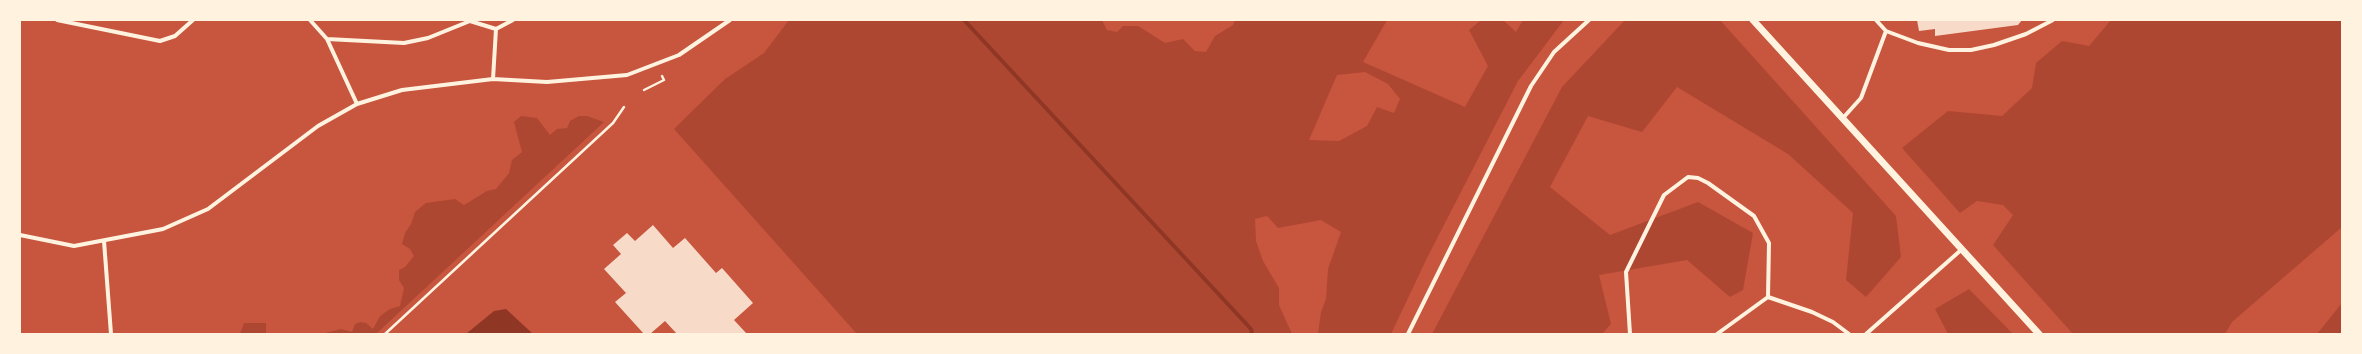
<!DOCTYPE html>
<html>
<head>
<meta charset="utf-8">
<style>
  body { margin:0 }
  #map { position:relative; width:2362px; height:354px; overflow:hidden; background:#c8553d; font-family:"IBM Plex Sans",sans-serif }
  canvas { display:block }
  .frame { position:absolute; inset:0; border:21px solid #fff3e0; pointer-events:none }
</style>
</head>
<body>
<div id="map">
<canvas width="2362" height="354"></canvas>
<div class="frame"></div>
</div>
<script>
const ctx = document.querySelector('canvas').getContext('2d');
ctx.lineJoin = 'round';
function fill(path, color) { ctx.fillStyle = color; ctx.fill(path, 'evenodd'); }
const poly = rows => new Path2D(rows.map(r => 'M' + r).join(''));
function trace(path, color, width, dash) { ctx.strokeStyle = color; ctx.lineWidth = width; ctx.lineCap = dash ? 'butt' : 'round'; ctx.setLineDash(dash || []); ctx.stroke(path); }
fill(poly([
  [789,20,1102,20,1107,30,1117,32,1123,26,1138,26,1165,43,1183,39,1195,51,1206,52,1215,36,1233,25,1235,20,1387,20,1363,62,1465,107,1488,66,1469,30,1481,20,1503,20,1516,32,1523,20,1564,20,1518,81,1427,258,1391,334,1318,334,1321,312,1326,299,1328,269,1341,232,1321,220,1278,228,1267,216,1255,219,1256,241,1263,261,1279,288,1279,305,1292,334,857,334,674,129,725,79,764,53],
  [1365,72,1388,84,1400,99,1394,113,1377,107,1367,126,1339,141,1309,140,1337,75],
  [1625,20,1720,20,1896,216,1901,257,1866,297,1846,280,1853,213,1788,154,1677,87,1642,132,1588,116,1550,187,1610,235,1698,202,1753,233,1743,290,1730,297,1687,260,1599,275,1611,324,1602,334,1432,334,1562,87],
  [2111,20,2342,20,2342,227,2232,322,2225,334,2073,334,1993,245,2013,215,2003,205,1977,201,1960,213,1902,148,1948,111,2002,116,2032,88,2036,63,2062,41,2089,46],
  [579,116,587,116,604,122,376,334,321,334,341,329,352,332,355,324,360,322,366,323,373,329,380,316,390,309,400,306,404,288,399,280,399,270,405,267,414,256,410,249,402,244,405,233,411,224,415,212,426,203,455,199,464,205,487,191,496,189,509,173,512,160,522,152,514,122,521,116,537,118,550,135,557,129,567,128,570,121],
  [1969,289,2013,334,1948,334,1935,309],
  [2342,303,2342,334,2317,334],
  [244,323,266,323,266,334,240,334]
]), '#ae4732');
fill(poly([
  [506,309,533,334,466,334,494,311]
]), '#8f3625');
trace(poly([
  [964,20,1251,329,1252,334]
]), '#8f3625', 4);
fill(poly([
  [1917,20,2022,20,2018,25,1935,36,1935,29,1919,31],
  [653,225,673,248,685,238,716,273,722,268,753,303,734,320,747,334,677,334,665,321,650,334,644,334,615,302,626,293,604,269,621,254,613,245,627,233,635,241]
]), '#f7dbc8');
trace(poly([
  [644,90,664,80,662,76],
  [385,334,613,123,624,107]
]), '#fff3e0', 2.5);
trace(poly([
  [57,20,160,41,175,36,193,20],
  [310,20,327,39,404,43,428,38,470,21,496,29,513,20],
  [1876,20,1886,31,1918,43,1949,50,1971,50,1994,45,2026,34,2053,20],
  [327,39,357,104],
  [493,79,496,29],
  [1843,118,1861,98,1886,31],
  [20,235,74,246,163,229,208,209,318,126,357,104,402,90,493,79,547,82,627,75,679,55,730,20],
  [104,241,111,334],
  [1768,297,1812,312,1833,322,1849,334],
  [1408,334,1531,86,1554,52,1589,20],
  [1630,334,1626,272,1664,195,1688,177,1698,178,1708,183,1754,216,1769,243,1768,297],
  [1717,334,1768,297],
  [1866,334,1961,250]
]), '#fff3e0', 4);
trace(poly([
  [1753,20,2039,334]
]), '#fff3e0', 7);
</script>
</body>
</html>
